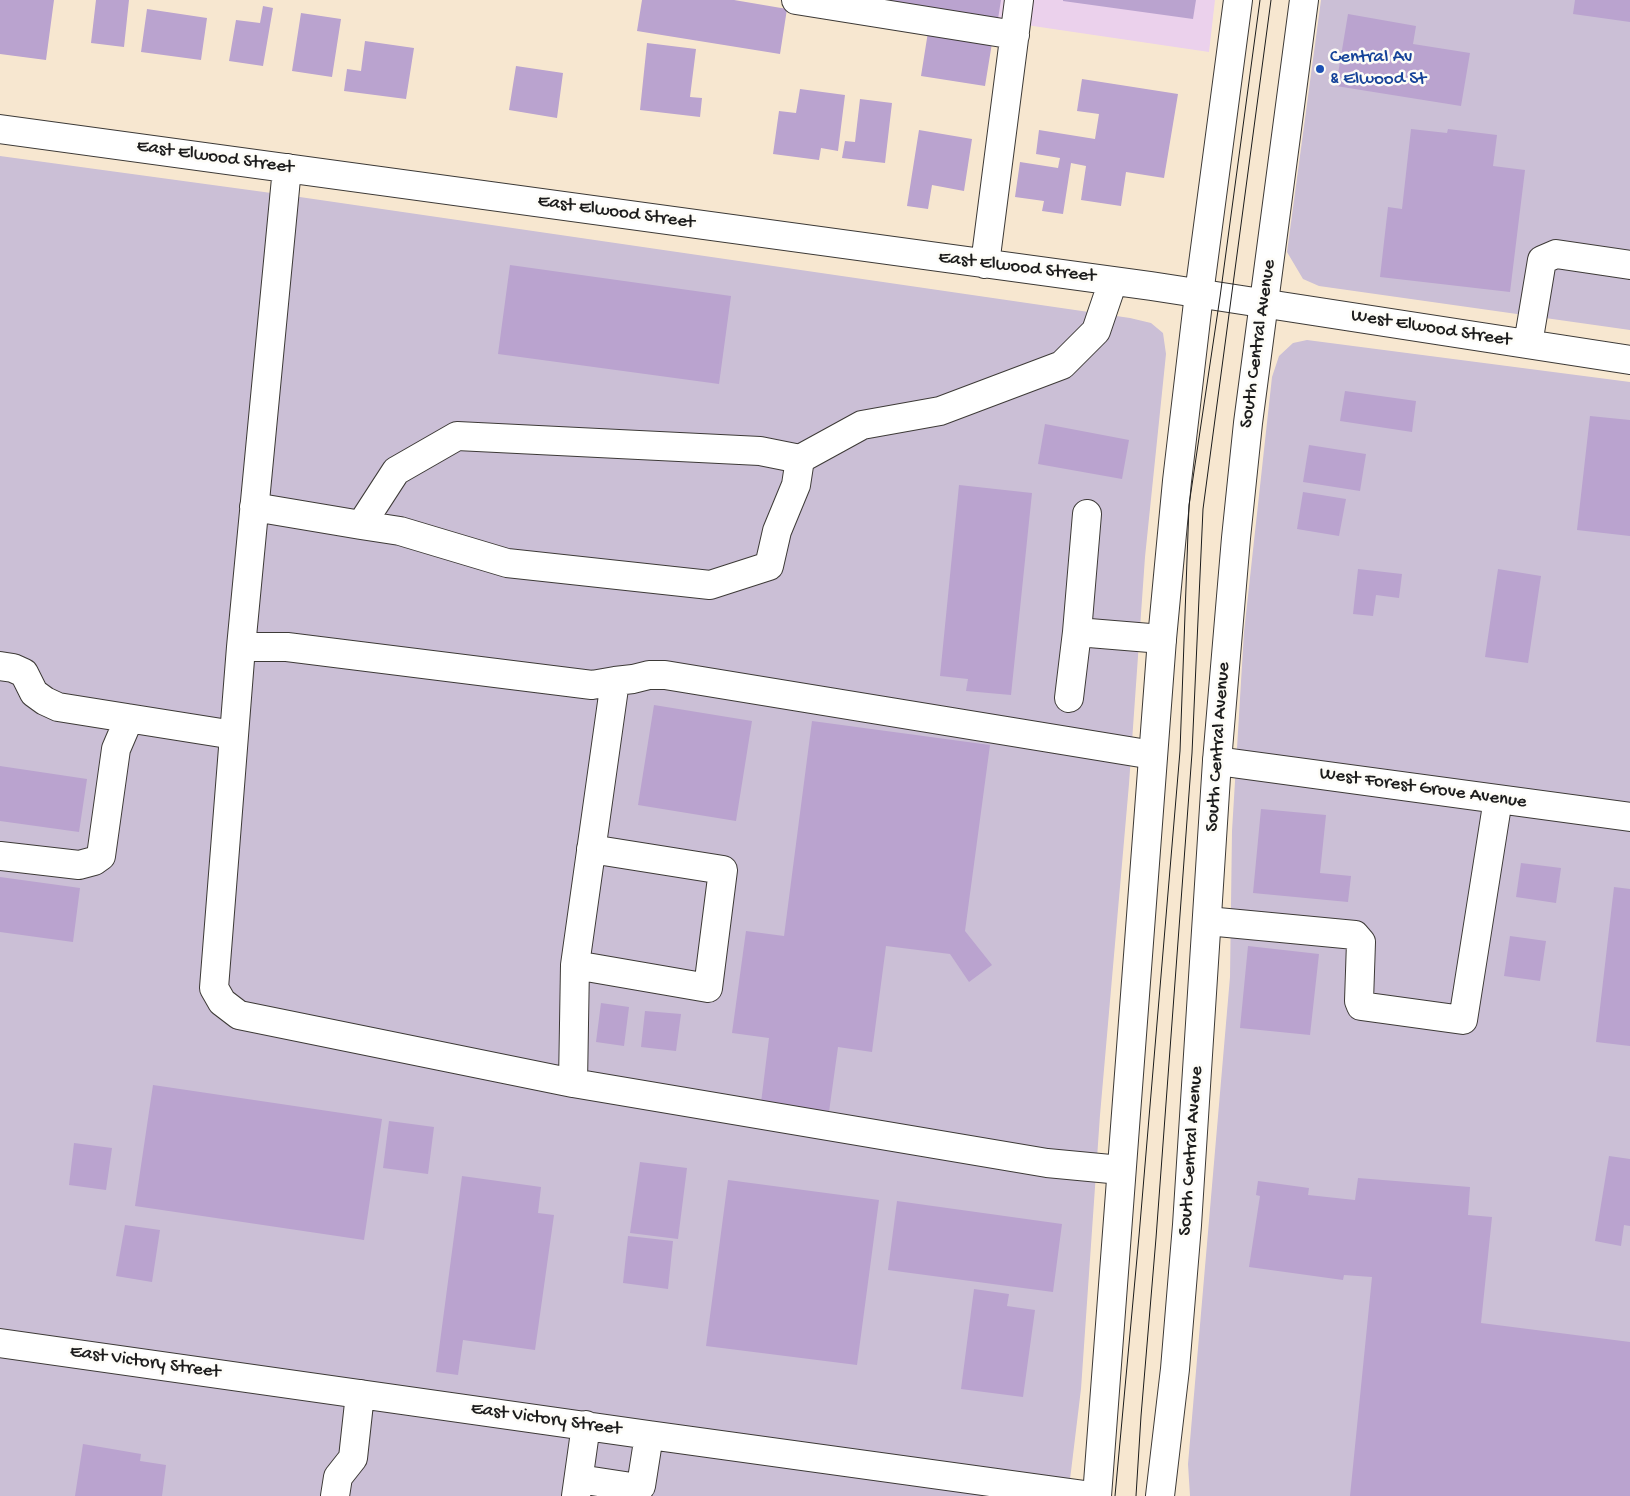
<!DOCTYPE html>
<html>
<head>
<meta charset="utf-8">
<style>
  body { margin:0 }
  canvas { display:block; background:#f7e7d0 }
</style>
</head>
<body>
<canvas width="1630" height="1496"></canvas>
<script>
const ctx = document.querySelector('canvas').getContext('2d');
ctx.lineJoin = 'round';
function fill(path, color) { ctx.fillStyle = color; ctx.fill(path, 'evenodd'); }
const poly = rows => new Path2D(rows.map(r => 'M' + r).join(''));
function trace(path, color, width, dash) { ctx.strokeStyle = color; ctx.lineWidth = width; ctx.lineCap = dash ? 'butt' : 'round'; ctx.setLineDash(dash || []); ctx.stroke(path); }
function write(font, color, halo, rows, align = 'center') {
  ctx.font = font + ' "Gochi Hand",sans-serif'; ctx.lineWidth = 5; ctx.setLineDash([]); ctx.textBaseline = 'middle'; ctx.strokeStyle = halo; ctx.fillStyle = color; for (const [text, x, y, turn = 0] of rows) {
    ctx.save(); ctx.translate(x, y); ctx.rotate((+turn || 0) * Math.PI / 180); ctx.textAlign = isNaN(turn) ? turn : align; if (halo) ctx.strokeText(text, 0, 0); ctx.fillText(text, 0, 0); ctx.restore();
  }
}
fill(poly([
  [857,0,1215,0,1209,52]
]), '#ebd1ec');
fill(poly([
  [1321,0,1630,0,1630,330,1319,286,1303,279,1287,252],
  [0,156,286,195,1130,318,1151,323,1163,333,1166,354,1145,557,1129,784,1100,1115,1081,1389,1068,1496,0,1496],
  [1307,340,1630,382,1630,1496,1190,1496,1188,1464,1230,977,1232,831,1244,632,1272,377,1279,356,1293,343]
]), '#cbbfd6');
fill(poly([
  [0,0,54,0,46,60,0,54],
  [96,0,129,0,124,47,91,43],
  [642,0,734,0,787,9,780,54,637,31],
  [881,0,1001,0,998,19],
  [1063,0,1196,0,1193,19,1063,1],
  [1575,0,1630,0,1630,22,1573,14],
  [263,6,273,8,263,66,229,61,236,20,260,23],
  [147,9,207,18,201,60,141,52],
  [301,13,341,19,332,77,292,71],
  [1348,14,1416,26,1413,44,1470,53,1461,106,1336,86],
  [928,32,992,43,985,86,921,76],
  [365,41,414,48,406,99,344,91,347,69,361,71],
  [647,43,696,49,690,97,702,98,700,117,640,110],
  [516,66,563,73,557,118,509,110],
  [1082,79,1178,94,1164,178,1126,172,1121,206,1081,200,1086,166,1071,163,1063,214,1042,211,1044,201,1015,197,1020,162,1058,168,1060,158,1036,154,1039,130,1095,139,1099,114,1077,111],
  [800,89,845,95,838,151,821,148,819,160,773,154,779,111,796,113],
  [860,99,892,103,885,163,842,158,845,141,855,142],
  [1411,129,1447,133,1448,129,1497,135,1493,166,1525,170,1510,292,1380,277,1388,207,1402,209],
  [919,130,972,139,964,191,932,185,928,209,907,206],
  [510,265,731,296,719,384,498,354],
  [1345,391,1416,401,1412,432,1340,421],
  [1590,416,1630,420,1630,536,1577,530],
  [1045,424,1129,440,1122,479,1038,464],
  [1309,445,1366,454,1360,491,1303,482],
  [959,485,1032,493,1011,695,966,691,968,679,940,676],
  [1303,492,1346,499,1339,536,1297,529],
  [1358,569,1402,574,1399,598,1376,595,1373,616,1353,614],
  [1498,569,1541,576,1528,663,1485,657],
  [654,705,752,721,736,821,638,805],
  [812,721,990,745,965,931,992,965,969,982,950,954,886,946,872,1052,838,1047,829,1112,761,1103,769,1038,732,1033,746,931,784,936],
  [0,766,87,779,79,832,0,821],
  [1261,809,1326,815,1320,873,1351,876,1348,902,1253,893],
  [1521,863,1561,868,1556,903,1516,897],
  [0,877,80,888,73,942,0,932],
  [1614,887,1630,889,1630,1046,1596,1042],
  [1510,936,1546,941,1540,981,1504,976],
  [1248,946,1319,954,1310,1035,1240,1028],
  [601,1003,629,1007,624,1046,596,1042],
  [645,1011,681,1014,676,1051,641,1047],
  [153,1085,382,1119,364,1240,135,1206],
  [389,1121,434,1127,428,1174,383,1168],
  [74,1143,112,1148,106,1190,69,1185],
  [1609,1156,1630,1159,1630,1226,1624,1225,1621,1246,1595,1241],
  [640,1162,687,1168,678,1239,630,1233],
  [462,1176,541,1187,538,1213,554,1215,535,1350,463,1340,458,1375,436,1372],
  [1358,1178,1470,1187,1468,1215,1492,1217,1481,1323,1630,1342,1630,1496,1350,1496,1372,1277,1344,1275,1343,1280,1249,1267,1260,1196,1256,1195,1258,1181,1309,1188,1308,1195,1355,1200],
  [728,1180,879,1200,857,1365,706,1346],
  [897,1201,1062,1224,1053,1292,888,1270],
  [125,1225,160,1230,152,1282,116,1276],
  [628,1236,673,1241,668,1289,623,1283],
  [974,1289,1009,1294,1007,1306,1035,1310,1023,1397,961,1389],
  [83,1444,141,1454,140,1461,166,1465,162,1496,75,1496]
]), '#baa3cf');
const minor = poly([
  [796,0,1015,35],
  [0,129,1151,286,1630,360],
  [985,264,1019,0],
  [1528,344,1542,260,1556,254,1630,265],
  [800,459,862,425,940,411,1062,365,1096,331,1113,281],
  [254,507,361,525,400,531,507,563,710,585,769,566,777,531,796,485,800,459,760,451,457,436,396,471,361,525],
  [1077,632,1087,514],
  [241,647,287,168],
  [0,666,13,668,24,673,34,693,45,701,58,707,127,718],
  [615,681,575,965,573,1083,239,1015,222,1002,214,988,241,647,287,647,592,685,615,681,633,679,649,675,665,675,1153,755],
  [1069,698,1077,632,1162,639],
  [1217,761,1630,817],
  [0,856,79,865,94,861,101,856,116,749,125,728,127,718,234,735],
  [1207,921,1355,935,1361,942,1359,1001,1361,1006,1463,1020,1498,799],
  [575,965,708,988,723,870,591,849],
  [573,1083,1047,1163,1121,1170],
  [0,1343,649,1435,1092,1496],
  [579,1479,638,1488,641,1486,649,1435],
  [335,1496,338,1477,353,1458,360,1394],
  [576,1496,586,1425]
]);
const major = poly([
  [1097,1496,1162,639,1177,481,1199,294,1238,0],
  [1160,1496,1175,1369,1187,1225,1217,761,1236,538,1248,423,1304,0]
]);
trace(minor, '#3d3a37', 30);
trace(major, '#3d3a37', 30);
trace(minor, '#fff', 28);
trace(major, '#fff', 28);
trace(poly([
  [1115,1496,1139,1236,1180,751,1189,505,1220,297,1260,0],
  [1136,1496,1141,1416,1156,1238,1192,753,1203,509,1271,0]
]), '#1c1c1c', 1);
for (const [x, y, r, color] of [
  [1320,69,5,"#1a4fb4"]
]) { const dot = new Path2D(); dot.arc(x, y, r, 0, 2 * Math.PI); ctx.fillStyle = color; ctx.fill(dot); trace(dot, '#fdfcf7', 2); }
write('19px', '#164399', '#fdfcf7', [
  ["Central Av",1330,58],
  ["& Elwood St",1330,80]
], 'left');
write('19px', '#1c1c1c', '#fdfcf7', [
  ["East Elwood Street",215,158,8],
  ["East Elwood Street",616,213,8],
  ["East Elwood Street",1017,268,7],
  ["West Elwood Street",1431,329,9],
  ["South Central Avenue",1259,344,-82],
  ["South Central Avenue",1219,747,-86],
  ["West Forest Grove Avenue",1423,789,8],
  ["South Central Avenue",1192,1151,-86],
  ["East Victory Street",145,1363,8],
  ["East Victory Street",546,1420,8]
]);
</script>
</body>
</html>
